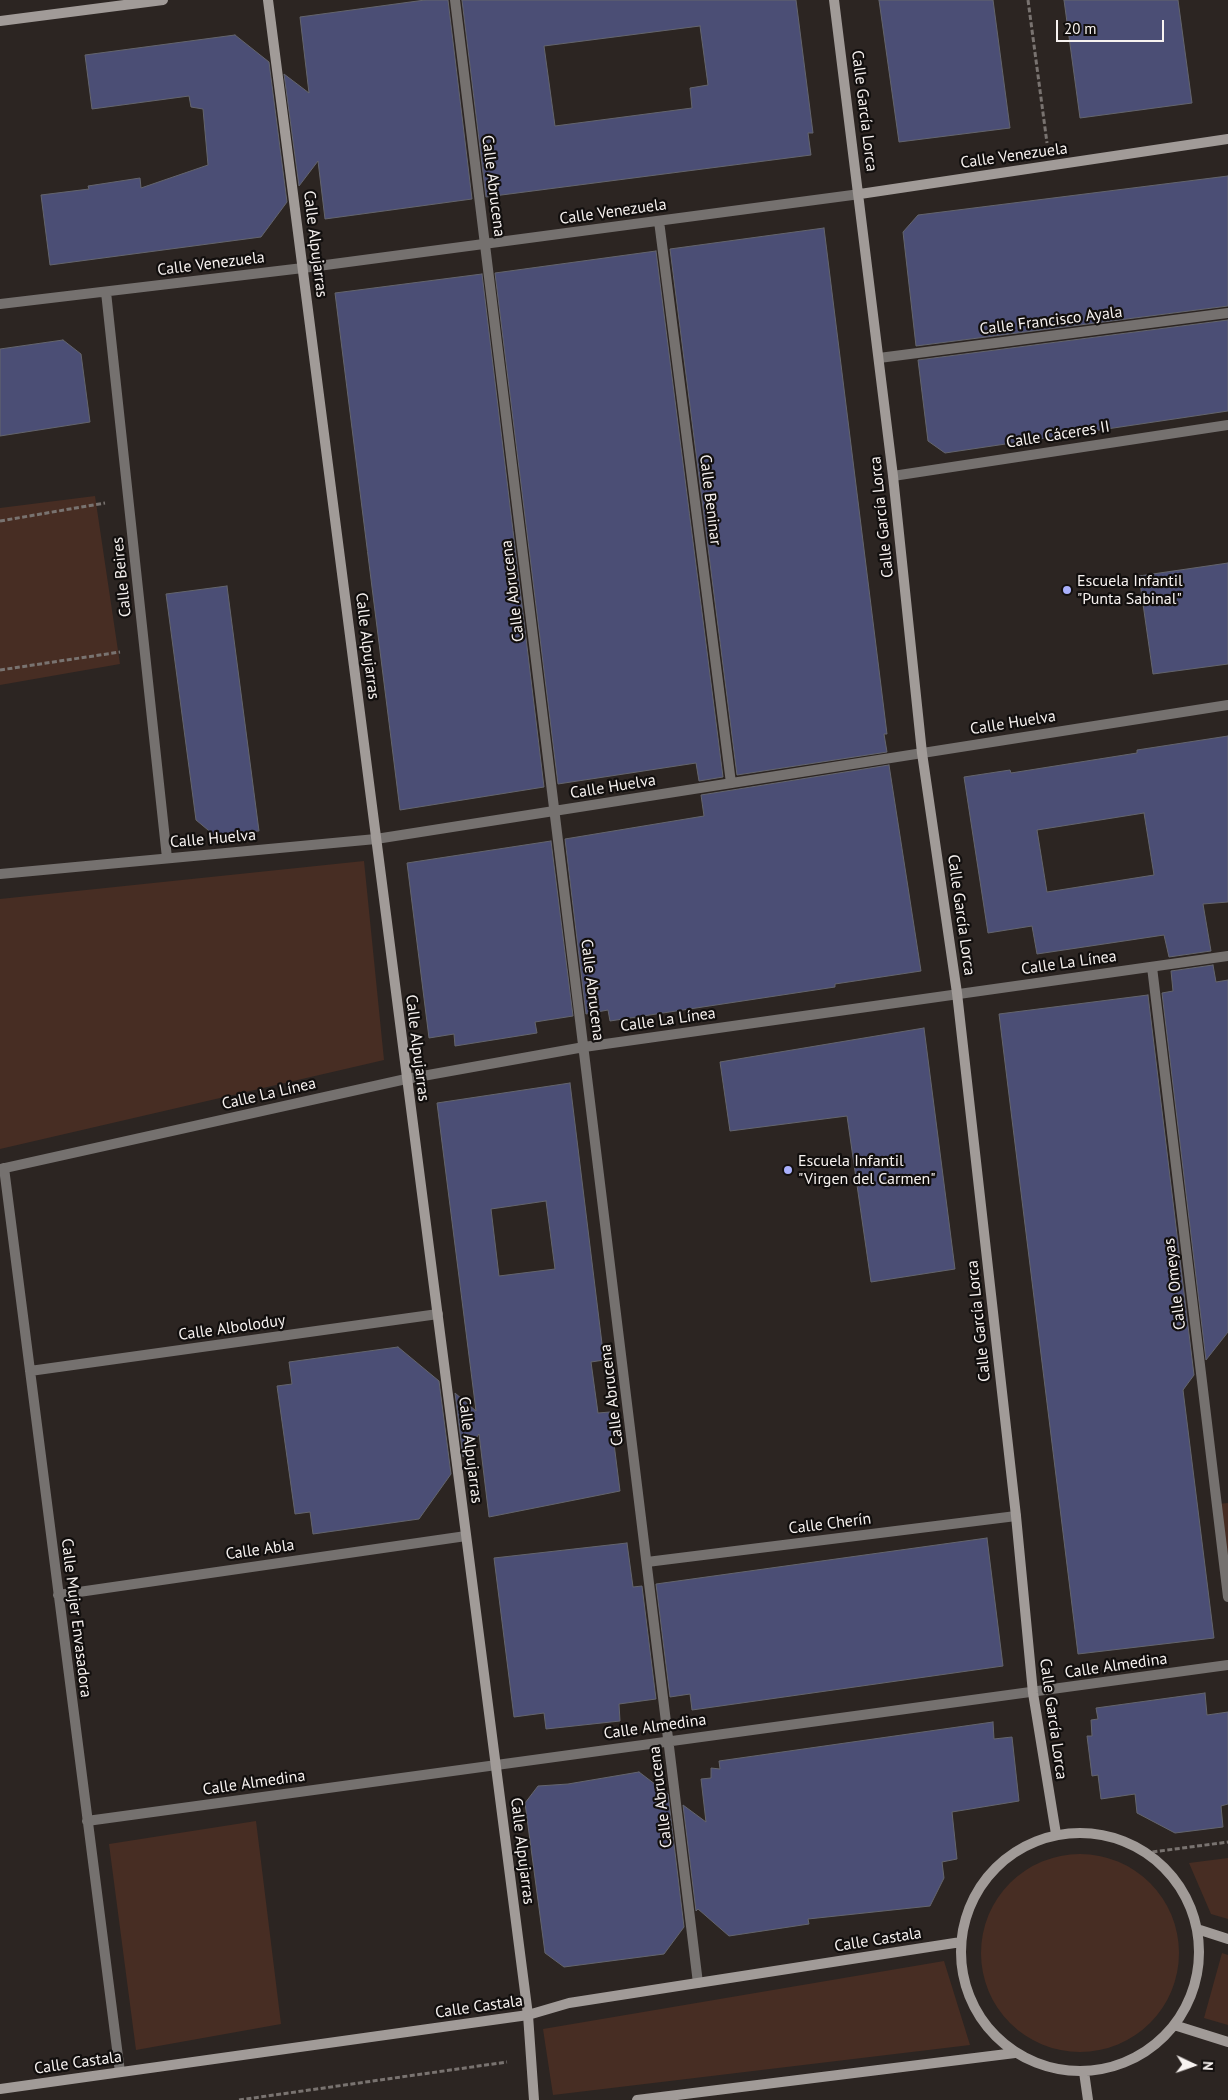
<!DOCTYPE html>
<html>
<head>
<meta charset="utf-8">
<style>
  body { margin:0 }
  #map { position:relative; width:1228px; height:2100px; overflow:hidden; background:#2c2522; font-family:"PT Sans",sans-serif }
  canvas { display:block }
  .north { position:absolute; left:1168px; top:2040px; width:50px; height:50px; -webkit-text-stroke:4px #120f0e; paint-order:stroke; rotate:93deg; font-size:14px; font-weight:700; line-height:20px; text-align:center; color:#f7f2f0 }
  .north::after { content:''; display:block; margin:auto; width:18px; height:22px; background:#f7f2f0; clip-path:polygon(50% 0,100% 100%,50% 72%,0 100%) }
  .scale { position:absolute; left:1056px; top:20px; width:108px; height:22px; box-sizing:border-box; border:2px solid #f7f2f0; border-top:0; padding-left:6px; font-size:15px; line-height:18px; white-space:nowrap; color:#f7f2f0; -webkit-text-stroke:4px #120f0e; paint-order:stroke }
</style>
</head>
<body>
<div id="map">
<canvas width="1228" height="2100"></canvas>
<div class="north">N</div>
<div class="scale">20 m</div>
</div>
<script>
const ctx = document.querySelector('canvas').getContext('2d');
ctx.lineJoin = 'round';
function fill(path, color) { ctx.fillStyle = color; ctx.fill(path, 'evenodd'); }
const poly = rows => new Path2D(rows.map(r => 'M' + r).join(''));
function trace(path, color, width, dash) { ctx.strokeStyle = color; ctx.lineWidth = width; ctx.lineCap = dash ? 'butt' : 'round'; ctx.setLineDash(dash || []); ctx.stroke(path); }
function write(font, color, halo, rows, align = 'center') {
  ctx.font = font + ' "PT Sans",sans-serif'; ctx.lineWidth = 4.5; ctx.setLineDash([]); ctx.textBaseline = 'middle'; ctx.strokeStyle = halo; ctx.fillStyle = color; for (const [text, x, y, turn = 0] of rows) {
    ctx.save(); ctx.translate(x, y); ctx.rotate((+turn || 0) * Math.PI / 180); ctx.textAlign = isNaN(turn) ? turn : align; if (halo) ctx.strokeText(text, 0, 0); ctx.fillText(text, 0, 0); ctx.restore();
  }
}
fill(poly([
  [95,496,120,664,0,685,0,508],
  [364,861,384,1060,0,1149,0,899],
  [1228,1503,1228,1597,1217,1504],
  [256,1821,281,2024,136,2050,109,1844],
  '981 1953a99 99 0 1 1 198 0a99 99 0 1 1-198 0Z',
  [1228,1858,1228,1919,1211,1914,1189,1863],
  [1222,1953,1228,1955,1228,2025,1204,2018],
  [944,1961,970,2045,553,2095,543,2029]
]), '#472d23');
const building = poly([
  [425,0,448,0,472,199,325,219,318,161,299,186,284,74,309,93,300,17,425,0],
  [462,0,796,0,813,133,808,133,811,155,486,197,462,0],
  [700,26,708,85,690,88,692,108,555,126,544,46,700,26],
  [879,0,993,0,1010,128,899,142,879,0],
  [1064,0,1178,0,1192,103,1080,118,1064,0],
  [235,35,269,62,287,202,261,237,50,265,41,195,89,189,88,186,140,178,141,188,208,165,203,109,191,107,189,96,92,109,85,55,235,35],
  [1228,176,1228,306,916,346,903,232,918,215,1228,176],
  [824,228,887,734,884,734,887,752,737,775,670,249,824,228],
  [656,251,723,777,699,781,696,763,558,784,495,273,656,251],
  [482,274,544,787,400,810,335,293,482,274],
  [1228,320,1228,411,945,453,928,441,918,360,1228,320],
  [63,340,81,354,90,422,0,436,0,349,63,340],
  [1228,563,1228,664,1153,674,1139,576,1228,563],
  [227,586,259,831,214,835,196,820,166,594,227,586],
  [1228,736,1228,902,1203,904,1211,951,1169,957,1164,935,1037,954,1032,926,988,933,964,777,1010,770,1011,773,1137,753,1137,750,1228,736],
  [1144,813,1154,875,1047,892,1037,830,1144,813],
  [889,765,921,971,835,984,835,987,610,1021,608,1010,586,1014,565,839,704,816,701,795,889,765],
  [551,841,573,1016,535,1022,537,1033,455,1046,454,1034,429,1038,407,863,551,841],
  [1213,965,1216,982,1228,980,1228,1332,1206,1360,1162,993,1173,991,1171,971,1213,965],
  [1148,995,1194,1375,1183,1390,1214,1638,1078,1654,999,1014,1148,995],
  [924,1028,955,1269,871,1282,847,1116,730,1131,720,1062,924,1028],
  [570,1083,604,1360,591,1362,598,1413,610,1412,620,1491,489,1517,479,1434,463,1457,455,1393,476,1411,437,1103,570,1083],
  [546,1201,555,1269,499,1276,491,1209,546,1201],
  [398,1347,439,1381,451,1474,419,1519,313,1534,310,1512,295,1514,277,1386,292,1384,289,1362,398,1347],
  [987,1538,1003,1666,692,1710,690,1694,670,1697,656,1584,987,1538],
  [627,1543,633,1587,642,1586,656,1699,619,1704,620,1721,546,1729,544,1713,514,1717,494,1558,627,1543],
  [1205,1693,1207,1715,1228,1712,1228,1804,1221,1806,1223,1827,1175,1833,1137,1813,1135,1794,1101,1799,1098,1775,1092,1776,1087,1736,1092,1736,1091,1720,1098,1719,1096,1708,1205,1693],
  [993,1722,994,1739,1012,1737,1019,1801,952,1812,957,1859,942,1862,944,1878,930,1906,808,1919,809,1924,729,1936,698,1909,696,1911,683,1805,706,1822,701,1779,711,1778,711,1768,720,1769,719,1761,993,1722],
  [639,1772,668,1794,684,1927,664,1954,564,1967,545,1953,525,1803,538,1786,568,1784,639,1772]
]);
fill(building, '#4b4e75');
trace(building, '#64656d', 1);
trace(poly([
  [1028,0,1047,143],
  [0,521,105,503],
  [0,670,120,652],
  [1145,1853,1228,1842],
  [239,2100,507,2062]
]), '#797370', 3, [5, 2.5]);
trace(poly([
  [455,0,698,1983],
  [659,221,731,783],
  [106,292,167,858],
  [0,304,303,268,860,194],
  [879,358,1228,313],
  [893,476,1228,425],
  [0,874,376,839,1228,705],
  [1152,967,1228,1597],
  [4,1168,120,2072],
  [0,1169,406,1079,584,1047,1228,956],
  [30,1371,438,1314],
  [647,1562,1016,1516],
  [58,1595,466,1536],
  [87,1821,1228,1665]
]), '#75716f', 10);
trace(poly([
  [268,0,528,2015,534,2100],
  [834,0,893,476,922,753,957,993,1016,1516,1033,1693,1056,1834],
  [0,21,163,0],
  [860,194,1228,139],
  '961 1952a119 119 0 1 1 238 0a119 119 0 1 1-238 0Z',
  [1197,1929,1228,1939],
  [1174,2025,1228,2042],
  [1084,2072,1088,2100],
  [0,2089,528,2015,569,2003,961,1942],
  [637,2100,1015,2053]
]), '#a19b98', 10);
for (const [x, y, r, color] of [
  [1067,590,5,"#a9b0fc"],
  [788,1170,5,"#a9b0fc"]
]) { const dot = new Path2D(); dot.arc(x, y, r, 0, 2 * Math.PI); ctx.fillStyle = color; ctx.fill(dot); trace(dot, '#120f0e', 2); }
write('16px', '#f7f2f0', '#120f0e', [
  ["Calle García Lorca",864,111,83],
  ["Calle Venezuela",1014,156,-8],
  ["Calle Abrucena",493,186,83],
  ["Calle Venezuela",613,212,-8],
  ["Calle Alpujarras",315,244,83],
  ["Calle Venezuela",211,264,-7],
  ["Calle Francisco Ayala",1051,321,-7],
  ["Calle Cáceres II",1058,435,-9],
  ["Calle Beninar",710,500,83],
  ["Calle García Lorca",882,517,-96],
  ["Calle Beires",122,577,-96],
  ["Calle Abrucena",513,591,-97],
  ["Calle Alpujarras",367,646,83],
  ["Calle Huelva",1013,723,-9],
  ["Calle Huelva",613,787,-9],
  ["Calle Huelva",213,839,-5],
  ["Calle García Lorca",961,915,82],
  ["Calle La Línea",1069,963,-8],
  ["Calle Abrucena",592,990,83],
  ["Calle La Línea",668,1020,-8],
  ["Calle Alpujarras",417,1048,83],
  ["Calle La Línea",269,1094,-13],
  ["Calle Omeyas",1175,1284,-97],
  ["Calle García Lorca",979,1321,-96],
  ["Calle Alboloduy",232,1328,-8],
  ["Calle Abrucena",612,1395,-97],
  ["Calle Alpujarras",470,1450,83],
  ["Calle Cherín",830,1524,-7],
  ["Calle Abla",260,1550,-8],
  ["Calle Mujer Envasadora",76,1618,83],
  ["Calle Almedina",1116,1666,-8],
  ["Calle García Lorca",1053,1719,82],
  ["Calle Almedina",655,1727,-8],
  ["Calle Almedina",254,1783,-8],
  ["Calle Abrucena",661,1797,-97],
  ["Calle Alpujarras",522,1851,83],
  ["Calle Castala",878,1940,-9],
  ["Calle Castala",479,2007,-8],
  ["Calle Castala",78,2063,-8]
]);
write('16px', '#f7f2f0', '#120f0e', [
  ["Escuela Infantil",1077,581],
  ["\"Punta Sabinal\"",1077,599],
  ["Escuela Infantil",798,1161],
  ["\"Virgen del Carmen\"",798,1179]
], 'left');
</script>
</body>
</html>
